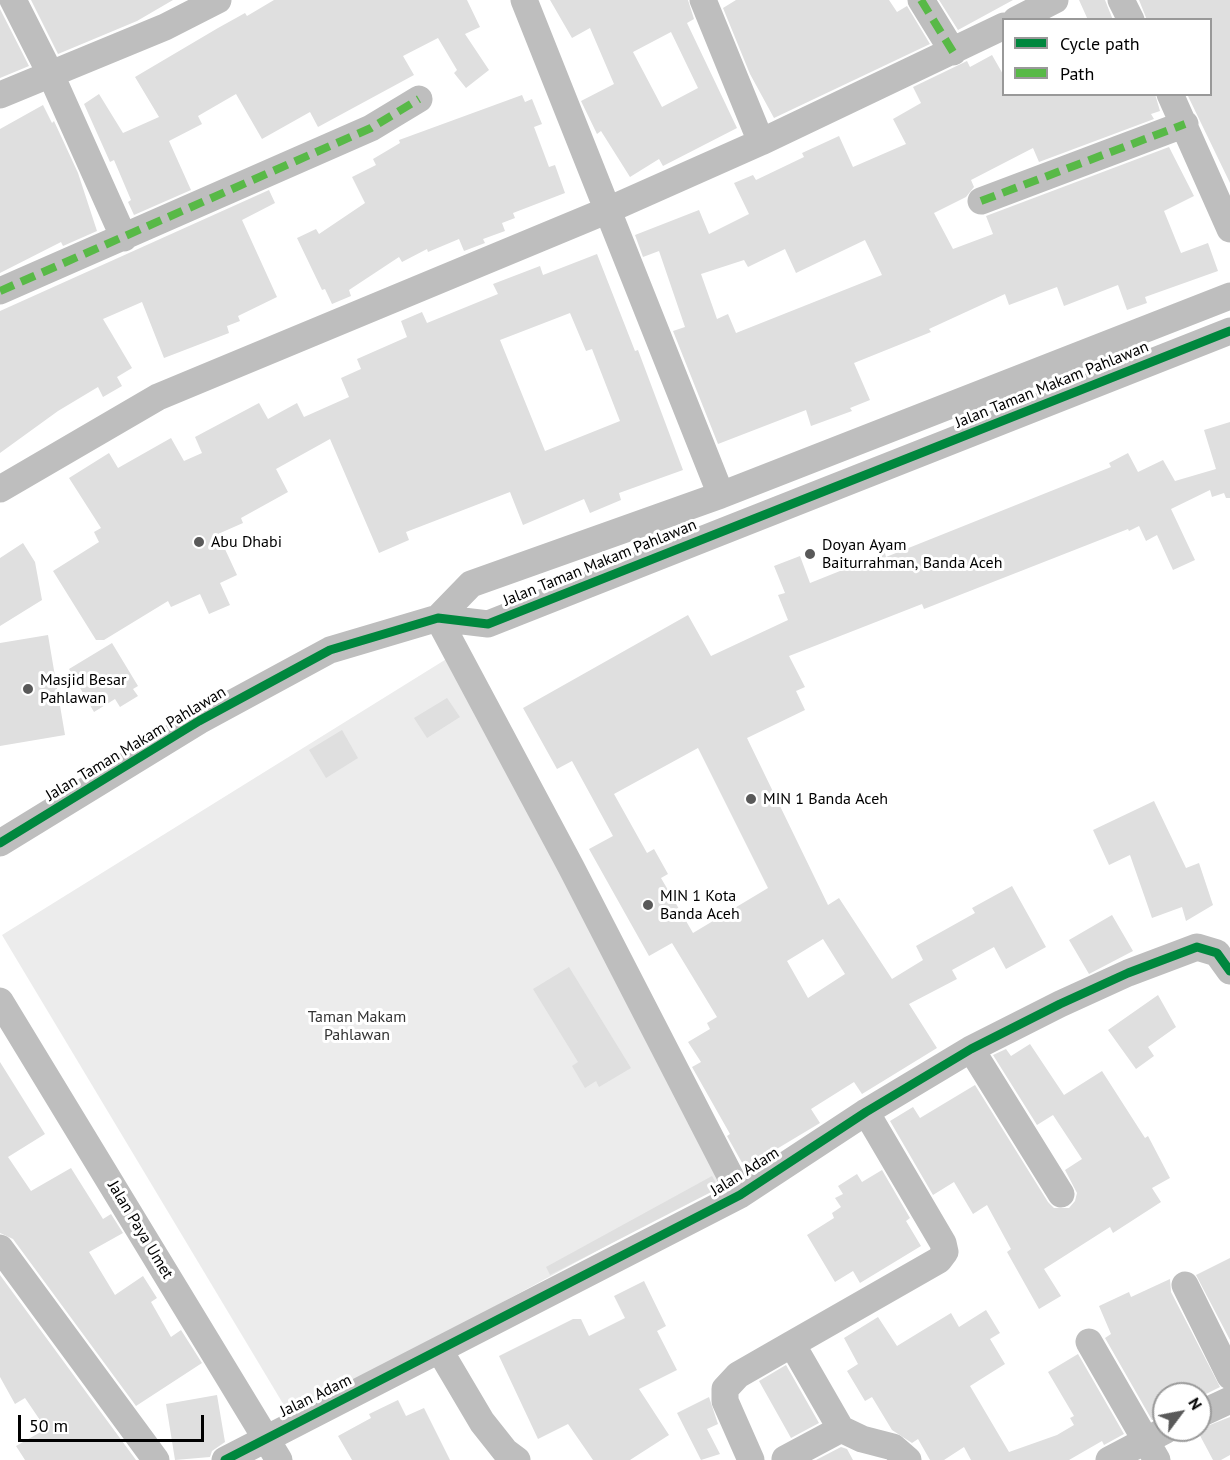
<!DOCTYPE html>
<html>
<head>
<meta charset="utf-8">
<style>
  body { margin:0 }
  #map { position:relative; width:1230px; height:1460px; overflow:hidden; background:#fff; font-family:"PT Sans",sans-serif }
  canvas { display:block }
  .legend { position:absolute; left:1002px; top:18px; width:210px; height:78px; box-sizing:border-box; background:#fff; border:2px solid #999; margin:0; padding:8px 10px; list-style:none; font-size:18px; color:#000 }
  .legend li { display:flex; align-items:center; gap:12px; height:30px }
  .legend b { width:30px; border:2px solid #999 }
  .north { position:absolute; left:1152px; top:1382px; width:60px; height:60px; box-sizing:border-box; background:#fff; border:2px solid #999; border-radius:50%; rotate:58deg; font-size:16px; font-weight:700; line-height:24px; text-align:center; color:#000 }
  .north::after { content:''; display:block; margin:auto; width:21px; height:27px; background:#595959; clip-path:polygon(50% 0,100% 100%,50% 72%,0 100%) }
  .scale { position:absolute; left:18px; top:1415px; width:186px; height:27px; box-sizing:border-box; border:3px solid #000; border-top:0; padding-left:8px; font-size:18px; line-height:21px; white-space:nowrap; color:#000; -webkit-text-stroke:4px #fff; paint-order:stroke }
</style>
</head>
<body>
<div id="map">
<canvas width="1230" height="1460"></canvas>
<ul class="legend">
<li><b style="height:8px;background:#00873e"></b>Cycle path</li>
<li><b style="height:8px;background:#58b947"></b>Path</li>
</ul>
<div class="north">N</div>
<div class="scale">50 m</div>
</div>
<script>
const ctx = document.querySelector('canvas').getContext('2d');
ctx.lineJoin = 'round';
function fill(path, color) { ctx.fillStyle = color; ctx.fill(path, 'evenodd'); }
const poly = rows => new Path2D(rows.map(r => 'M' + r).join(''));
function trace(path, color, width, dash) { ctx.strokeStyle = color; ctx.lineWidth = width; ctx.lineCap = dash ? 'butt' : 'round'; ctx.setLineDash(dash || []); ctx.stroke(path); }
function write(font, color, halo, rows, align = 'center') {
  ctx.font = font + ' "PT Sans",sans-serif'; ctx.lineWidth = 6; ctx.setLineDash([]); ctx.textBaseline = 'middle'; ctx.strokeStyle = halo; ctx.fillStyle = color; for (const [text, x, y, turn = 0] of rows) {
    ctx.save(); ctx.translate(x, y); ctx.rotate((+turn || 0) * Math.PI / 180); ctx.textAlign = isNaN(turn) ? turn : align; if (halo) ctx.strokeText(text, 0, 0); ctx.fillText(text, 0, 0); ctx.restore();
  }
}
fill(poly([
  [448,658,735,1176,291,1417,2,935]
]), '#ececec');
fill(poly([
  [31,0,173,0,137,21,58,54],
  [274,0,467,0,480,27,465,34,489,70,466,88,454,73,457,70,438,38,403,56,414,75,318,127,310,112,262,139,236,94,198,116,202,124,169,141,191,190,134,215,128,202,131,200,114,160,110,162,84,104,99,94,123,133,159,117,135,77,218,28,245,13,247,16],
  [550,0,688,0,694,19,687,23,737,128,663,166,659,159,630,177,601,131,597,134,581,101,614,84,590,28,572,38],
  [671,32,698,88,662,107,633,52],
  [736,0,889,0,897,12,907,6,930,44,774,118,750,74,723,8],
  [939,0,1013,0,958,30],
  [1079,0,1105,0,1113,20,1088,20],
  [1139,0,1230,0,1230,183,1187,94,1210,94,1210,20,1147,20],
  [0,9,29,66,0,78],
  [992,55,1004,76,1004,94,1155,94,1160,111,1151,114,1154,119,1039,162,1033,148,971,180,974,187,966,197,934,213,953,249,993,234,986,216,1169,147,1194,196,1164,211,1181,253,1208,243,1218,271,1145,297,1147,303,1127,310,1118,285,1064,306,1057,287,1009,305,1005,294,929,329,931,332,854,363,870,400,850,408,852,411,811,426,806,410,718,444,673,331,685,327,659,251,643,257,635,235,699,210,709,234,749,214,734,183,753,175,756,180,804,157,802,153,839,136,853,167,906,144,893,119,921,103,913,87,967,61,970,67],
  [865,240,882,275,736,333,728,314,717,319,701,274,744,260,748,267,785,249,796,273],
  [522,95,525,102,532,99,542,124,534,127,549,167,555,165,565,193,513,213,515,218,502,223,505,231,483,239,485,243,464,251,459,239,428,252,427,249,402,262,399,257,349,290,351,296,332,304,325,289,322,290,297,238,316,229,319,234,365,203,352,177,376,165,373,159,400,143,399,140],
  [43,105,52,123,54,121,78,173,97,231,63,246,61,242,0,273,0,129],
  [269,190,275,203,242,220,277,297,238,316,240,321,227,326,229,333,164,358,142,302,103,319,132,368,117,377,122,386,103,397,98,387,58,411,0,453,0,311],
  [597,254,635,351,638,350,683,470,619,493,621,500,590,513,584,499,523,525,510,492,406,532,409,540,379,553,330,439,276,469,288,492,241,518,243,523,218,534,237,575,220,583,230,605,209,614,200,594,171,607,168,601,104,640,96,640,53,571,99,542,94,532,101,528,69,478,109,453,118,468,171,438,184,461,202,453,195,437,259,403,268,419,297,403,304,417,349,397,341,378,361,369,357,359,407,337,401,321,422,312,427,323,498,294,493,284,540,266,543,275],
  [570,313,586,351,592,349,620,421,545,451,500,340],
  [1230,422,1230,498,1226,498,1224,493,1212,497,1210,490,1171,509,1195,560,1173,570,1157,535,1146,541,1139,526,1129,531,1128,529,924,609,922,604,789,656,805,687,796,691,805,710,747,738,828,905,839,898,892,979,923,960,916,946,975,913,972,908,1012,886,1046,947,1006,969,994,947,952,970,957,979,909,1004,937,1048,862,1094,854,1082,811,1109,820,1123,745,1168,727,1136,730,1134,692,1067,701,1062,688,1042,710,1029,707,1023,717,1017,672,943,649,956,589,849,613,836,572,761,557,769,523,708,688,615,711,656,788,620,778,595,785,593,774,566,800,556,810,583,885,553,886,557,1111,467,1109,463,1128,453,1138,472,1163,460,1175,481,1216,469,1204,430],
  [698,748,768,888,693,933,661,878,668,874,654,849,647,853,614,794],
  [823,939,845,974,808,998,787,961],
  [23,543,35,562,42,600,0,626,0,558],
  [48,635,65,735,0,746,0,643],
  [112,643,138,686,133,689,138,696,120,707,115,699,94,712,69,669],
  [447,698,460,717,427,738,414,718],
  [342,730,358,758,326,778,309,750],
  [1154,801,1186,868,1199,863,1213,905,1186,921,1182,907,1152,918,1130,855,1109,865,1093,830],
  [1112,915,1133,951,1089,974,1069,940],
  [569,967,631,1068,599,1087,596,1081,585,1088,572,1066,578,1062,533,989],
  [1158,995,1176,1027,1148,1047,1154,1056,1136,1069,1108,1030],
  [1030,1044,1064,1095,1102,1071,1145,1138,1148,1136,1170,1178,1152,1188,1161,1202,1113,1233,1110,1227,1044,1269,1061,1296,1039,1309,1007,1252,1011,1249,987,1205,973,1214,954,1182,933,1195,890,1121,913,1107,920,1118,975,1085,1048,1202,1054,1208,1069,1208,1075,1201,1077,1193,1065,1170,1082,1159,1053,1115,1037,1125,993,1055,1006,1049,1011,1056],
  [0,1062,45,1134,8,1157,31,1191,71,1168,103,1219,111,1214,123,1233,89,1252,115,1295,143,1276,157,1298,151,1302,171,1337,181,1330,202,1363,136,1406,13,1239,0,1233],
  [882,1170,910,1218,906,1221,921,1246,860,1283,853,1271,835,1282,807,1235,834,1218,832,1213,841,1207,835,1198,843,1194,838,1186,857,1174,862,1182],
  [712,1176,719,1188,550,1275,546,1267],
  [1230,1258,1230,1340,1196,1275],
  [0,1275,136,1460,25,1460,16,1446,46,1429,25,1398,15,1404,0,1377],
  [1170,1279,1171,1292,1220,1387,1200,1397,1200,1394,1164,1394,1164,1415,1152,1420,1105,1338,1111,1334,1099,1306,1129,1292,1131,1297],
  [644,1281,666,1326,657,1331,677,1370,639,1389,669,1435,630,1460,593,1460,568,1424,538,1439,499,1356,573,1319,581,1319,589,1336,625,1318,614,1296],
  [986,1310,1000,1333,990,1339,1005,1364,970,1386,1009,1452,1057,1435,1074,1425,1070,1418,1074,1416,1048,1372,1078,1354,1124,1434,1104,1445,1102,1441,1069,1460,971,1460,964,1447,944,1460,930,1460,918,1439,912,1443,892,1430,872,1397,865,1401,847,1371,858,1364,844,1338,878,1317,897,1346,951,1313,959,1327],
  [786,1365,819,1423,791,1438,759,1381],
  [217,1395,225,1442,212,1451,210,1457,175,1460,166,1404],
  [709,1397,718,1424,707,1429,720,1454,701,1460,677,1413],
  [398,1400,406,1416,424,1408,450,1460,352,1460,338,1436,371,1418,369,1414],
  [1230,1417,1230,1455,1221,1460,1213,1460,1197,1430],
  [841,1447,847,1449,853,1460,816,1460]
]), '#dfdfdf');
trace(poly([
  [13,0,51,75,124,238],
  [524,0,721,495],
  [703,0,761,142],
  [921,0,953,52],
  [1121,0,1131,20],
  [1016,20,1055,0],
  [1170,94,1230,229],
  [0,95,165,27,218,0],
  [981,201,1185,124],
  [0,291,371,128,419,99],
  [0,489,158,397,608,210,761,142,1004,26],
  [438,618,471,584,721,495,1230,296],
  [438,618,571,867,740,1195],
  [0,843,199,721,330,650,438,618,488,624,1230,331],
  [0,1001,279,1460],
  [971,1049,1061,1194],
  [866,1112,943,1243,945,1252,939,1260,792,1344,841,1429,862,1439,893,1447,908,1460],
  [0,1248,156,1460],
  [1185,1285,1230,1376],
  [1089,1342,1157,1460],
  [440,1351,482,1422,505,1451,517,1460],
  [1200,1414,1230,1400],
  [785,1459,841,1429],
  [225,1460,740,1195,866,1112,971,1049,1060,1004,1128,973,1197,947,1217,953,1230,971],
  [751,1460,725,1401,725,1389,738,1375,792,1344],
  [1109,1460,1166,1430]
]), '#bebebe', 27);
trace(poly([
  [921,0,953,52],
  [981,201,1185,124],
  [0,291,371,128,419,99]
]), '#58b947', 8, [15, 8]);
trace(poly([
  [0,843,199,721,330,650,438,618,488,624,1230,331],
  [225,1460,740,1195,866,1112,971,1049,1060,1004,1128,973,1197,947,1217,953,1230,971]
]), '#00873e', 9);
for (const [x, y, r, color] of [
  [199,542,6,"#595959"],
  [810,554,6,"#595959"],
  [28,689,6,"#595959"],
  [751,799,6,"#595959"],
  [648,905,6,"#595959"]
]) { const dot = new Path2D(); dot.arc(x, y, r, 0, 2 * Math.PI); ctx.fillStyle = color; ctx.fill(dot); trace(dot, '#fff', 2); }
write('16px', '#000', '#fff', [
  ["Jalan Taman Makam Pahlawan",1052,385,-22],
  ["Jalan Taman Makam Pahlawan",600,563,-22],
  ["Jalan Taman Makam Pahlawan",136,744,-31],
  ["Jalan Adam",745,1172,-32],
  ["Jalan Paya Umet",140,1230,59],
  ["Jalan Adam",316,1396,-26]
]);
write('16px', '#000', '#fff', [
  ["Abu Dhabi",211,542],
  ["Doyan Ayam",822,545],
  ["Baiturrahman, Banda Aceh",822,563],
  ["Masjid Besar",40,680],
  ["Pahlawan",40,698],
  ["MIN 1 Banda Aceh",763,799],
  ["MIN 1 Kota",660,896],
  ["Banda Aceh",660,914]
], 'left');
write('16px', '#333', '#fff', [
  ["Taman Makam",357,1017],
  ["Pahlawan",357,1035]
]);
</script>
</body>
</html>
